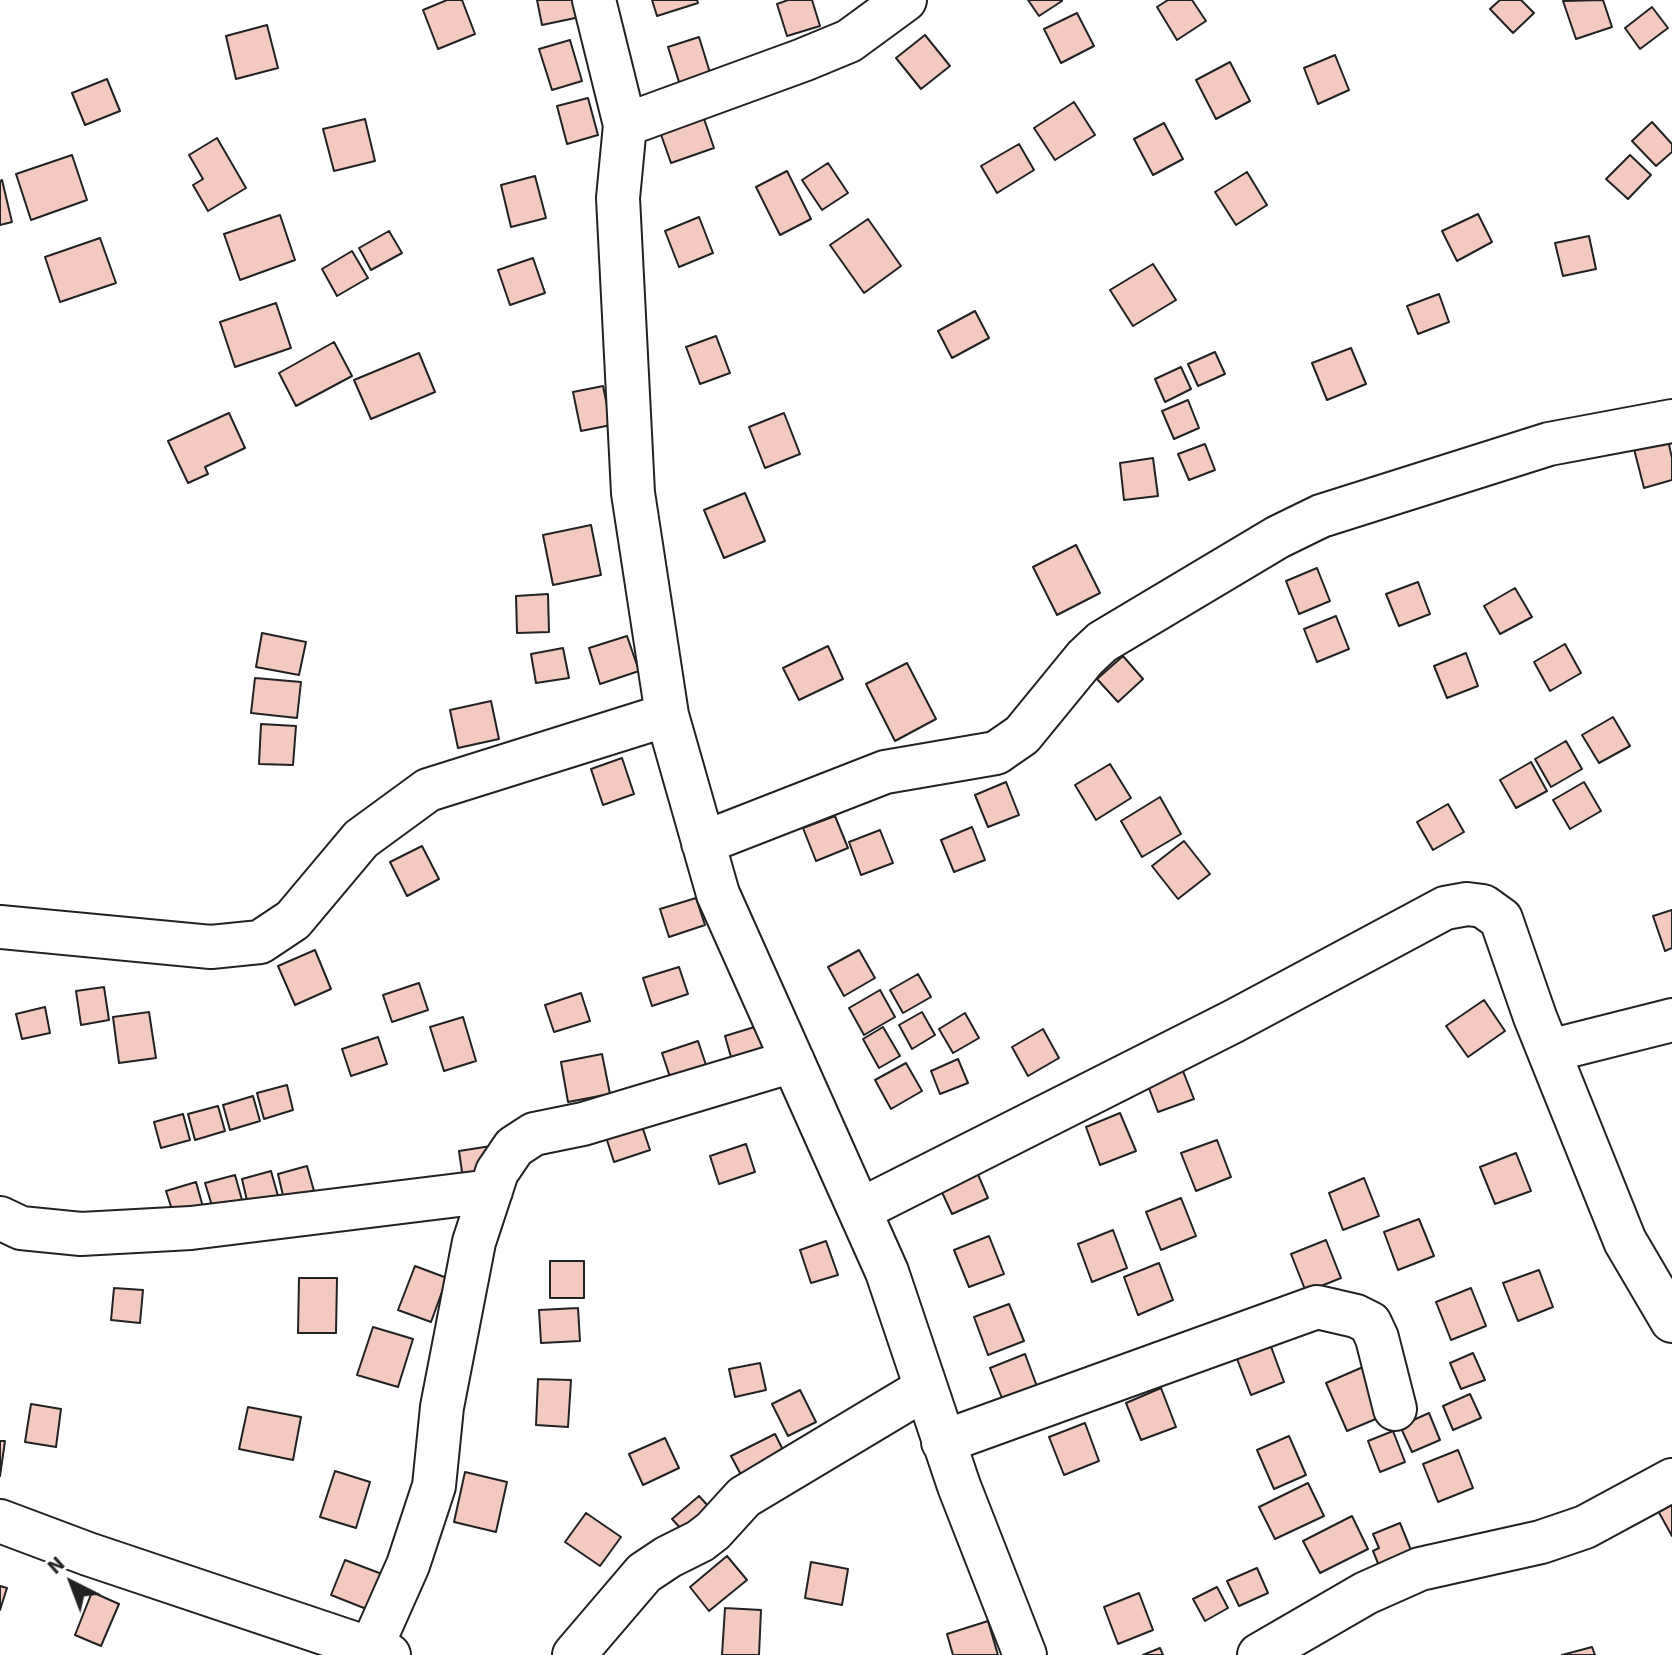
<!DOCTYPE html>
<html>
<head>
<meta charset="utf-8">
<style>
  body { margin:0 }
  #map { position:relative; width:1672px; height:1655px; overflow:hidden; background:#fff; font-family:"Source Sans 3",sans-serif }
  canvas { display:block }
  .north { position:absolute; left:32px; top:1543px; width:80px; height:80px; -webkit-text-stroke:6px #fff; paint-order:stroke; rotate:318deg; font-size:22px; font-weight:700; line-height:32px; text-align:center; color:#222 }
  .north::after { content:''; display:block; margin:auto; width:28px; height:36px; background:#222; clip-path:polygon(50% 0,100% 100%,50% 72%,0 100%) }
</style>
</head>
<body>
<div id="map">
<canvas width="1672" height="1655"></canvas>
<div class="north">N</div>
</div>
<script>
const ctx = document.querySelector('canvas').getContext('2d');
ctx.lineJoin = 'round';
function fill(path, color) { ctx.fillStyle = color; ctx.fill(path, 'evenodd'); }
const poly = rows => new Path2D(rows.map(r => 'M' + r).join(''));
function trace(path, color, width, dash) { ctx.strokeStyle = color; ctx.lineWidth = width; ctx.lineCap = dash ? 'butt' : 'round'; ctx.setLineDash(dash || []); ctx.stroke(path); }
const building = poly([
  [447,0,462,0,475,34,438,49,423,10,447,0],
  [537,0,576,0,580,17,542,25,537,0],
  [652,0,697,0,698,3,657,16,652,0],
  [788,0,812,0,820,26,787,36,777,4,788,0],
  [1028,0,1062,0,1062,1,1039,16,1028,0],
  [1168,0,1192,0,1206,21,1177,40,1157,7,1168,0],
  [1500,0,1521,0,1534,13,1513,33,1490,9,1500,0],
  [1603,0,1612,27,1576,39,1563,1,1603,0],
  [1652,7,1668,28,1640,49,1625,28,1652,7],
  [1077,13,1094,46,1061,63,1044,29,1077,13],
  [267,25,278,68,236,79,226,36,267,25],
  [925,35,950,66,921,89,896,58,925,35],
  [699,37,711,76,680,85,668,47,699,37],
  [570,40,582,81,552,90,539,49,570,40],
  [1335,55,1349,90,1318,104,1304,68,1335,55],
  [1230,62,1250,101,1216,119,1196,80,1230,62],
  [107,79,120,111,85,125,72,93,107,79],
  [588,98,598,135,567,144,557,106,588,98],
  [1074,102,1095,135,1055,160,1034,128,1074,102],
  [702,113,714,148,671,163,659,129,702,113],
  [365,119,375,161,334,171,323,129,365,119],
  [1652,122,1672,144,1672,152,1656,166,1632,141,1652,122],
  [1164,123,1183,159,1153,175,1134,139,1164,123],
  [217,138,246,188,208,211,193,185,203,179,189,155,217,138],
  [1019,144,1034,170,997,193,981,166,1019,144],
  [72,155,87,200,31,220,16,174,72,155],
  [1630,155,1651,175,1628,199,1606,179,1630,155],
  [828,163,848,193,822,210,802,180,828,163],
  [787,171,811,219,780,235,756,187,787,171],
  [1247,172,1267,205,1236,225,1215,192,1247,172],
  [535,176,546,218,511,227,501,185,535,176],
  [2,180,12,222,0,225,0,181,2,180],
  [1478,214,1492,242,1457,261,1442,231,1478,214],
  [280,215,295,260,240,280,224,234,280,215],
  [699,217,713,253,679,267,665,231,699,217],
  [868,219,901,266,864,293,830,245,868,219],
  [389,231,402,253,371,270,359,248,389,231],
  [1589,236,1596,269,1563,276,1555,243,1589,236],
  [100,238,116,283,60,302,45,257,100,238],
  [352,251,368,278,337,296,322,269,352,251],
  [533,258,545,293,510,305,498,270,533,258],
  [1153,264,1176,300,1133,326,1110,290,1153,264],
  [1439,294,1449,322,1418,334,1407,306,1439,294],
  [276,303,291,348,235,367,220,322,276,303],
  [975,311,989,338,952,358,938,331,975,311],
  [716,336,730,373,700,384,686,347,716,336],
  [334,342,352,376,296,406,279,373,334,342],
  [1351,348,1366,384,1327,400,1312,363,1351,348],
  [1215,352,1225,374,1198,386,1188,364,1215,352],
  [419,353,435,392,371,419,354,380,419,353],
  [1181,367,1191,389,1165,402,1155,379,1181,367],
  [603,386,611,425,581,431,573,392,603,386],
  [1188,400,1199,428,1174,439,1162,411,1188,400],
  [229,413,245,448,205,467,208,474,188,483,168,441,229,413],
  [784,413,800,454,765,468,749,427,784,413],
  [1668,440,1672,458,1672,480,1644,488,1634,449,1668,440],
  [1205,444,1215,470,1189,480,1178,454,1205,444],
  [1153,458,1158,496,1124,500,1120,463,1153,458],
  [745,493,765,541,724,558,704,510,745,493],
  [591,525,601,575,553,585,543,535,591,525],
  [1076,545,1100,593,1057,615,1033,567,1076,545],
  [1317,568,1330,601,1299,614,1286,581,1317,568],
  [1418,582,1430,614,1399,626,1386,594,1418,582],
  [1515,588,1532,617,1500,634,1484,606,1515,588],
  [548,594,549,632,517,633,516,596,548,594],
  [1336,616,1349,649,1317,662,1304,629,1336,616],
  [262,633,306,642,299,675,256,667,262,633],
  [627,636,639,671,600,684,589,648,627,636],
  [1565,644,1581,673,1550,691,1534,662,1565,644],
  [828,646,843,679,799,700,783,668,828,646],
  [563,648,569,678,536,683,531,654,563,648],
  [1466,653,1478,686,1447,698,1434,666,1466,653],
  [1123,656,1143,679,1118,702,1097,679,1123,656],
  [907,663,936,719,895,741,866,684,907,663],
  [255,678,301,682,297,718,251,713,255,678],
  [491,701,499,739,458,748,450,710,491,701],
  [1613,717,1630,746,1599,763,1582,735,1613,717],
  [261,724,296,726,293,765,259,764,261,724],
  [1566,741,1582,769,1551,787,1535,759,1566,741],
  [622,758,634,794,603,805,591,769,622,758],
  [1531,762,1547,791,1516,808,1500,780,1531,762],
  [1110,764,1131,798,1096,820,1075,785,1110,764],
  [1006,782,1019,815,988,827,975,795,1006,782],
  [1584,782,1601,811,1570,829,1553,800,1584,782],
  [1160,797,1181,834,1142,857,1121,821,1160,797],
  [1448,804,1464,832,1433,850,1417,822,1448,804],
  [835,816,848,848,816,861,803,828,835,816],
  [972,827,985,860,954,872,941,840,972,827],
  [880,830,893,863,861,875,849,842,880,830],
  [1184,841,1210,874,1178,899,1152,866,1184,841],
  [422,846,439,879,407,896,390,862,422,846],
  [696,898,705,925,669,937,660,909,696,898],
  [1672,910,1672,948,1665,951,1653,916,1672,910],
  [315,950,331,989,295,1005,278,966,315,950],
  [859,950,875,978,844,996,828,967,859,950],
  [679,967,688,994,652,1006,643,978,679,967],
  [918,974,931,997,903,1013,890,990,918,974],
  [419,983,428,1010,392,1022,383,995,419,983],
  [104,987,109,1020,81,1025,76,991,104,987],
  [880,990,895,1017,864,1035,849,1008,880,990],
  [581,993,590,1021,554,1032,545,1005,581,993],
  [1484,1000,1505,1031,1468,1057,1446,1026,1484,1000],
  [45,1007,50,1033,22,1039,16,1014,45,1007],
  [149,1012,156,1058,119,1063,113,1017,149,1012],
  [922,1012,935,1035,912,1049,899,1025,922,1012],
  [965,1013,979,1038,953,1053,939,1029,965,1013],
  [463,1017,476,1061,444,1071,430,1027,463,1017],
  [761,1025,769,1052,733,1064,725,1036,761,1025],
  [883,1027,900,1056,879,1068,863,1039,883,1027],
  [1043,1029,1059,1058,1028,1076,1012,1047,1043,1029],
  [378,1037,387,1064,351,1076,342,1049,378,1037],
  [698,1041,707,1068,671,1080,662,1053,698,1041],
  [602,1054,610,1094,568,1102,561,1062,602,1054],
  [958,1059,968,1083,940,1094,931,1071,958,1059],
  [1179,1061,1194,1099,1158,1112,1144,1075,1179,1061],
  [906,1063,922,1091,891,1109,875,1080,906,1063],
  [287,1085,293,1110,264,1119,257,1093,287,1085],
  [253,1096,260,1121,230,1130,223,1105,253,1096],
  [218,1106,225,1131,195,1140,188,1114,218,1106],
  [1120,1113,1136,1151,1100,1165,1086,1127,1120,1113],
  [183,1114,190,1140,161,1148,154,1122,183,1114],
  [641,1123,650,1150,614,1162,605,1134,641,1123],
  [1217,1140,1231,1177,1196,1191,1181,1153,1217,1140],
  [746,1144,755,1172,719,1184,710,1156,746,1144],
  [491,1146,496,1174,463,1179,459,1151,491,1146],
  [1516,1153,1531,1191,1495,1204,1480,1167,1516,1153],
  [307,1166,314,1191,284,1200,278,1174,307,1166],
  [271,1171,278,1196,248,1205,242,1179,271,1171],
  [977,1172,988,1198,952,1214,940,1188,977,1172],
  [235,1175,242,1200,213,1209,205,1183,235,1175],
  [1364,1178,1379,1216,1343,1230,1329,1193,1364,1178],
  [196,1182,203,1207,174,1216,166,1191,196,1182],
  [1181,1198,1196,1236,1161,1250,1146,1212,1181,1198],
  [1419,1219,1434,1256,1398,1270,1384,1232,1419,1219],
  [1113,1230,1127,1268,1092,1282,1078,1244,1113,1230],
  [989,1236,1004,1274,969,1287,954,1250,989,1236],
  [1326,1240,1341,1278,1306,1292,1291,1254,1326,1240],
  [826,1241,838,1275,811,1283,800,1250,826,1241],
  [550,1261,584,1261,584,1298,550,1298,550,1261],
  [1159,1263,1173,1300,1138,1315,1124,1277,1159,1263],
  [415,1266,447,1278,431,1322,398,1310,415,1266],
  [1539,1270,1553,1307,1518,1321,1503,1283,1539,1270],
  [299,1278,337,1278,336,1333,298,1333,299,1278],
  [114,1288,143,1290,140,1323,111,1320,114,1288],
  [1471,1288,1486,1326,1451,1340,1436,1302,1471,1288],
  [1009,1304,1024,1341,988,1355,974,1317,1009,1304],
  [578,1308,580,1341,541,1343,539,1310,578,1308],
  [373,1327,413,1339,398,1387,357,1375,373,1327],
  [1266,1333,1284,1382,1251,1395,1232,1346,1266,1333],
  [1473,1353,1485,1380,1461,1389,1450,1363,1473,1353],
  [1025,1354,1039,1392,1005,1406,990,1368,1025,1354],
  [760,1363,766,1390,735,1397,729,1369,760,1363],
  [1363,1367,1383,1416,1347,1431,1326,1383,1363,1367],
  [538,1379,571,1380,568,1427,536,1425,538,1379],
  [1161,1388,1176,1427,1141,1440,1126,1403,1161,1388],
  [800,1390,816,1422,788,1436,772,1404,800,1390],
  [1470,1394,1481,1418,1453,1430,1443,1406,1470,1394],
  [31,1404,61,1409,56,1447,25,1442,31,1404],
  [248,1407,301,1417,293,1460,239,1449,248,1407],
  [1429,1413,1440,1440,1412,1452,1400,1426,1429,1413],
  [1085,1423,1099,1461,1064,1475,1049,1437,1085,1423],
  [1393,1431,1405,1462,1380,1472,1368,1441,1393,1431],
  [775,1434,791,1466,748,1488,731,1456,775,1434],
  [1289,1436,1306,1475,1274,1489,1257,1450,1289,1436],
  [665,1438,679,1468,643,1485,629,1454,665,1438],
  [0,1441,5,1441,0,1476,0,1441],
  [1458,1450,1473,1488,1438,1502,1423,1464,1458,1450],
  [335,1471,370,1482,356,1528,320,1517,335,1471],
  [465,1472,507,1482,496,1532,454,1522,465,1472],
  [1308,1483,1324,1516,1275,1539,1259,1507,1308,1483],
  [699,1496,721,1520,695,1544,672,1519,699,1496],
  [1672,1501,1672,1536,1657,1509,1672,1501],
  [586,1513,621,1537,600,1566,565,1542,586,1513],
  [1352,1516,1368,1549,1320,1573,1303,1541,1352,1516],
  [1400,1523,1415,1560,1382,1573,1373,1551,1379,1548,1373,1534,1400,1523],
  [727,1556,747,1580,709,1611,690,1587,727,1556],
  [345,1560,382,1574,369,1610,331,1595,345,1560],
  [811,1562,848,1569,842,1605,805,1598,811,1562],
  [1257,1568,1268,1593,1239,1606,1227,1581,1257,1568],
  [0,1586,7,1588,0,1610,0,1586],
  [1217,1587,1228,1608,1205,1621,1193,1599,1217,1587],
  [92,1592,119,1604,101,1646,75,1635,92,1592],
  [1139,1593,1153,1630,1118,1644,1104,1607,1139,1593],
  [725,1608,761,1610,759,1655,722,1655,725,1608],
  [988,1621,998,1655,953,1655,947,1634,988,1621],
  [1592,1647,1595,1655,1562,1655,1592,1647],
  [1160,1648,1163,1655,1143,1655,1160,1648]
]);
fill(building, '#f3c9c0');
trace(building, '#222', 2);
const minor = poly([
  [594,0,625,125,618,198,633,493,667,715,718,894,887,1272,959,1486,1025,1655],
  [625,125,803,60,849,41,905,0],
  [703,843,885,772,996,753,1022,735,1085,658,1102,642,1278,537,1321,516,1549,444,1672,421],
  [0,927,211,947,260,942,293,920,361,839,428,790,667,715],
  [1549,1051,1672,1020],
  [860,1210,1234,1021,1445,908,1467,904,1483,906,1501,919,1535,1017,1625,1241,1672,1321],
  [0,1218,21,1228,81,1234,191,1228,491,1191],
  [943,1442,1317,1307,1356,1316,1370,1323,1377,1338,1395,1409],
  [0,1521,88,1554,389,1655],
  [368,1655,408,1565,434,1486,442,1407,474,1242,497,1172,514,1147,534,1134,583,1124,793,1061],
  [574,1655,644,1573,668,1557,700,1541,713,1531,744,1497,926,1388],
  [1259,1655,1366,1593,1420,1569,1541,1542,1585,1527,1672,1480]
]);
trace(minor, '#222', 46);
trace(minor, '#fff', 42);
</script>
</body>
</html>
